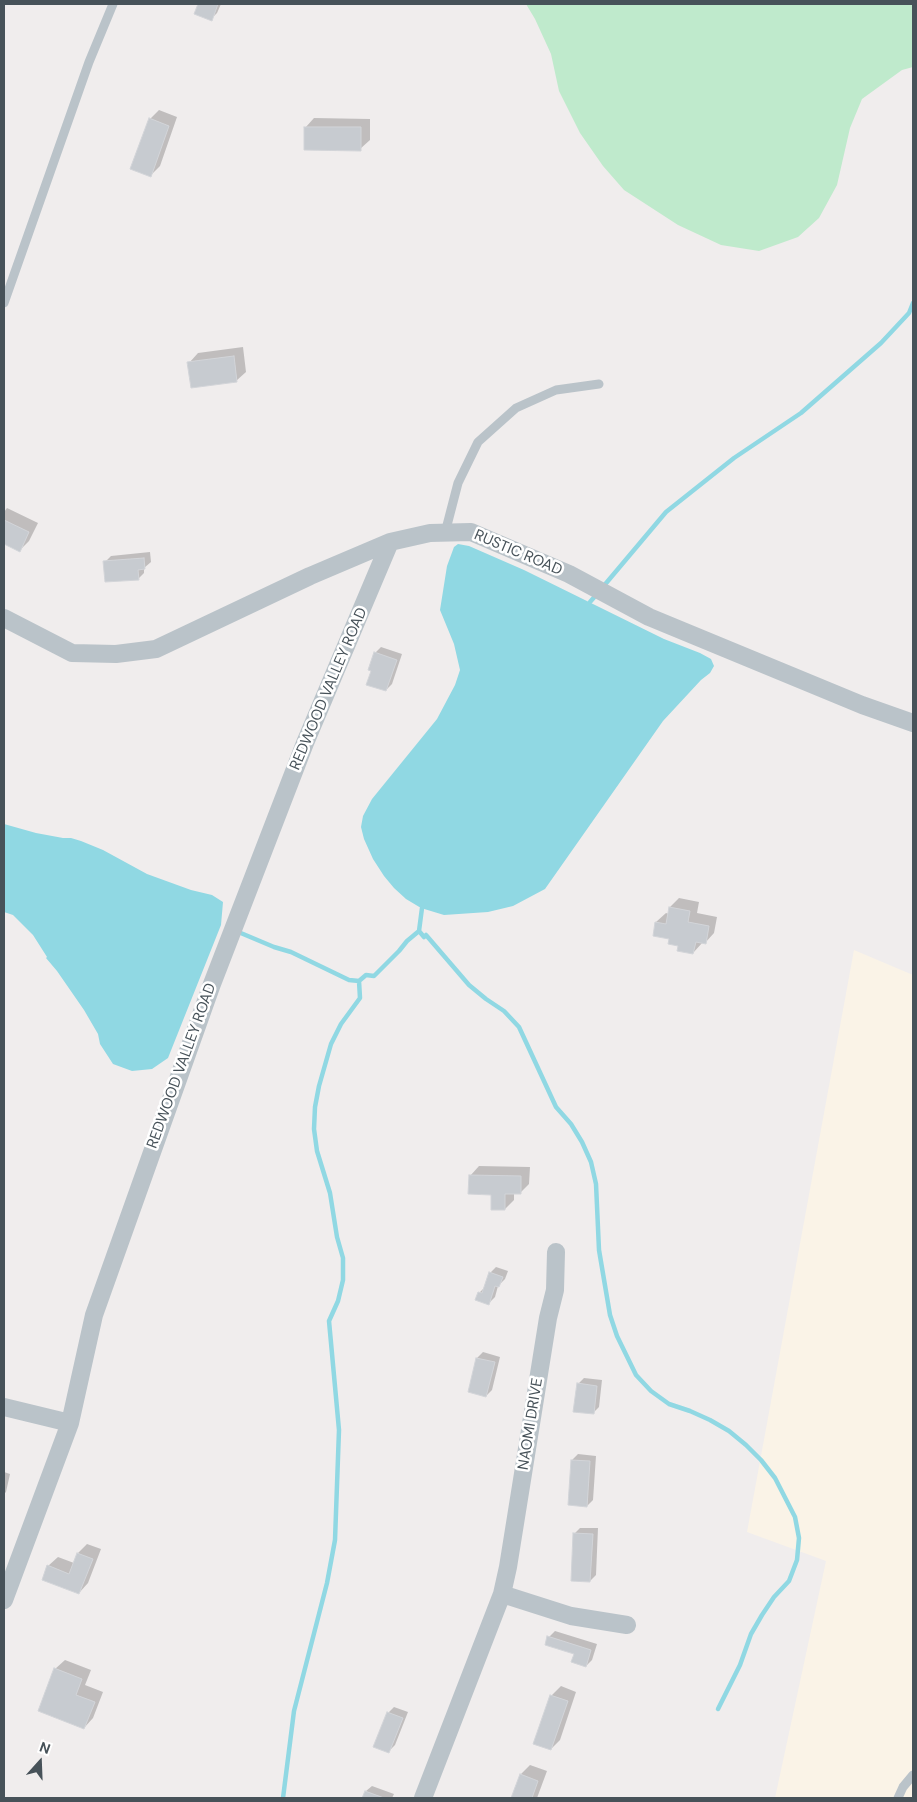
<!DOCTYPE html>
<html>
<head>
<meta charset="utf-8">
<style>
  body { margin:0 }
  #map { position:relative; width:917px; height:1802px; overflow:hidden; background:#f0eded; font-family:"DM Sans",sans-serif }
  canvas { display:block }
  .frame { position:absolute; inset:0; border:5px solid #475259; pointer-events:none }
  .north { position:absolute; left:15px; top:1737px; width:50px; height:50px; -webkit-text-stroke:4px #fff; paint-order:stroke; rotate:20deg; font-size:14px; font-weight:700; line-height:20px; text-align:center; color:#475259 }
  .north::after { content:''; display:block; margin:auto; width:18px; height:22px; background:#475259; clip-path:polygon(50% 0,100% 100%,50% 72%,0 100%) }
</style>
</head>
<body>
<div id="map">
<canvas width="917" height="1802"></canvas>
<div class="frame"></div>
<div class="north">N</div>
</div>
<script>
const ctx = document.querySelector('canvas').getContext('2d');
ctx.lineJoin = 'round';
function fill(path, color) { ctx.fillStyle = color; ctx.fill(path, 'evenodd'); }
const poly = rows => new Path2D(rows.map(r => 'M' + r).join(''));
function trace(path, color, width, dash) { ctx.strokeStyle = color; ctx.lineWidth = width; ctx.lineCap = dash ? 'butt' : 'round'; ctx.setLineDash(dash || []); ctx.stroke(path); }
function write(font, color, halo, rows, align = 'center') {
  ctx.font = font + ' "DM Sans",sans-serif'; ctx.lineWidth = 5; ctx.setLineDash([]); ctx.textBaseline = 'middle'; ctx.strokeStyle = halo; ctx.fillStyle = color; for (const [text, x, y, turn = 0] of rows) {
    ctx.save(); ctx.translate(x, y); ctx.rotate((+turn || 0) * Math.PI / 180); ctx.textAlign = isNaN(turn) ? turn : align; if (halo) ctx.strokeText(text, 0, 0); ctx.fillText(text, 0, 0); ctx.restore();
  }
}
fill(poly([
  [854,950,913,975,913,1798,775,1798,826,1561,747,1532]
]), '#faf3e7');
fill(poly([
  [526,4,913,4,913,67,902,70,862,99,850,128,837,185,819,218,798,237,759,251,721,245,678,225,624,190,603,166,580,133,559,91,551,54,535,19]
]), '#bfeacc');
fill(poly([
  [458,544,469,546,524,570,664,639,700,653,711,659,714,666,710,673,701,680,663,721,545,889,513,906,488,912,444,915,421,908,406,899,394,888,384,876,373,859,364,839,361,827,363,816,372,799,437,719,455,685,460,670,454,644,440,610,447,566,454,547],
  [4,824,36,833,63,838,71,838,81,841,103,850,147,874,191,890,212,895,223,902,221,925,168,1058,152,1069,132,1071,113,1064,100,1044,98,1034,84,1010,57,971,46,958,47,957,33,935,13,915,4,912]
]), '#90d8e3');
fill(poly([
  [200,4,221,4,217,13,211,19,196,13],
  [159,110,177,117,160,166,151,175,150,119],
  [314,118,370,119,370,140,360,149,305,128],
  [243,347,246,372,236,381,189,363,198,353],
  [7,508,38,523,29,541,20,550,4,543,4,512],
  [150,552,151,562,144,568,144,573,138,579,105,562,111,556],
  [381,647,402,654,392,684,386,690,375,653],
  [679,898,699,902,697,913,717,917,714,933,705,943,703,942,693,953,670,938,656,922,666,913,669,914,670,907],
  [479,1166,530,1167,529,1184,520,1193,514,1193,514,1200,505,1209,493,1193,470,1176],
  [496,1267,508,1271,505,1279,498,1286,495,1297,489,1303,479,1293,485,1287,490,1273],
  [483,1352,500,1357,492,1390,486,1396,477,1358],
  [584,1378,602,1380,599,1407,593,1413,578,1384],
  [578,1454,596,1456,593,1500,587,1506,572,1460],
  [4,1472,10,1474,6,1492,4,1494],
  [580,1528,598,1528,596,1575,590,1581,574,1534],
  [87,1544,101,1549,88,1583,79,1593,48,1566,58,1557,74,1563,78,1553],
  [555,1631,597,1644,592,1660,586,1666,575,1653,549,1637],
  [65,1660,91,1670,85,1685,103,1692,93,1718,84,1728,55,1669],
  [561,1686,576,1692,560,1740,551,1749,551,1696],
  [394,1707,408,1712,395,1745,389,1751,388,1713],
  [530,1765,547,1771,537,1798,512,1798,521,1774],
  [372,1786,394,1794,392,1798,363,1798,366,1791]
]), '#0003');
trace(poly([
  [602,588,666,512,734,458,801,413,881,343,909,313,913,303],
  [590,602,597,594],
  [236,931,274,947,291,952,349,980,359,981,366,975,374,976,399,951,407,941,419,931,422,908],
  [419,931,424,937,426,935,469,985,486,999,504,1011,519,1027,556,1107,571,1124,582,1142,591,1162,596,1184,599,1250,610,1315,617,1336,636,1375,651,1391,669,1404,690,1411,710,1420,729,1431,746,1445,761,1460,775,1478,795,1517,799,1538,797,1560,789,1581,774,1597,762,1615,751,1634,740,1665,718,1709],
  [283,1798,294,1711,327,1583,335,1540,339,1430,329,1321,338,1301,343,1280,343,1258,337,1237,330,1193,317,1151,314,1129,315,1107,319,1086,331,1044,341,1024,360,998,359,981]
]), '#90d8e3', 4.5);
const building = poly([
  [198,4,218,4,212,21,194,14,198,4],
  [149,118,169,126,151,177,130,169,149,118],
  [304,127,361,127,361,151,304,150,304,127],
  [234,356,237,382,191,388,187,362,234,356],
  [4,520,29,532,20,552,4,544,4,520],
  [144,558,145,569,138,570,139,580,105,582,103,561,144,558],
  [374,652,397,660,386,691,366,685,371,671,368,670,374,652],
  [669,907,690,911,688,922,709,926,706,944,696,942,693,954,677,951,678,946,668,944,669,939,653,936,655,922,666,924,669,907],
  [469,1175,521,1176,521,1194,505,1194,505,1210,491,1210,491,1195,468,1194,469,1175],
  [489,1272,503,1277,499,1287,495,1286,489,1305,475,1300,478,1292,482,1293,489,1272],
  [476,1358,495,1362,486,1397,468,1392,476,1358],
  [577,1383,597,1386,594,1414,573,1412,577,1383],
  [571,1460,590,1461,587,1507,568,1505,571,1460],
  [573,1533,593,1534,590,1582,571,1581,573,1533],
  [77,1553,93,1559,79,1594,42,1580,47,1565,69,1574,77,1553],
  [547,1636,591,1650,586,1667,571,1662,574,1654,545,1645,547,1636],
  [54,1668,82,1679,76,1695,95,1702,84,1729,38,1711,54,1668],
  [550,1695,568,1701,551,1750,533,1744,550,1695],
  [387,1712,403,1718,389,1753,373,1747,387,1712],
  [520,1774,538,1781,532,1798,511,1798,520,1774],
  [365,1791,384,1798,362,1798,365,1791]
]);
fill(building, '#c7cbd0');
trace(building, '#d2d4d8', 1);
trace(poly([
  [4,303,89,62,113,4],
  [445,533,458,483,478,442,516,408,556,390,599,384],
  [898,1798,903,1787,913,1775]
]), '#bac3c9', 9);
trace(poly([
  [4,618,72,653,116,654,156,649,310,576,390,542,430,533,471,532,569,574,649,617,862,705,913,723],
  [4,1407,70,1423],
  [502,1594,571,1616,627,1625],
  [4,1600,70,1423,94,1315,212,984,305,743,390,542],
  [423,1798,502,1594,508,1567,548,1318,555,1290,556,1252]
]), '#bac3c9', 18);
write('15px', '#475259', '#fff', [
  ["RUSTIC ROAD",518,553,23],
  ["REDWOOD VALLEY ROAD",329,689,-67],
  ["REDWOOD VALLEY ROAD",182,1066,-70],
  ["NAOMI DRIVE",531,1424,-81]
]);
</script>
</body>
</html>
